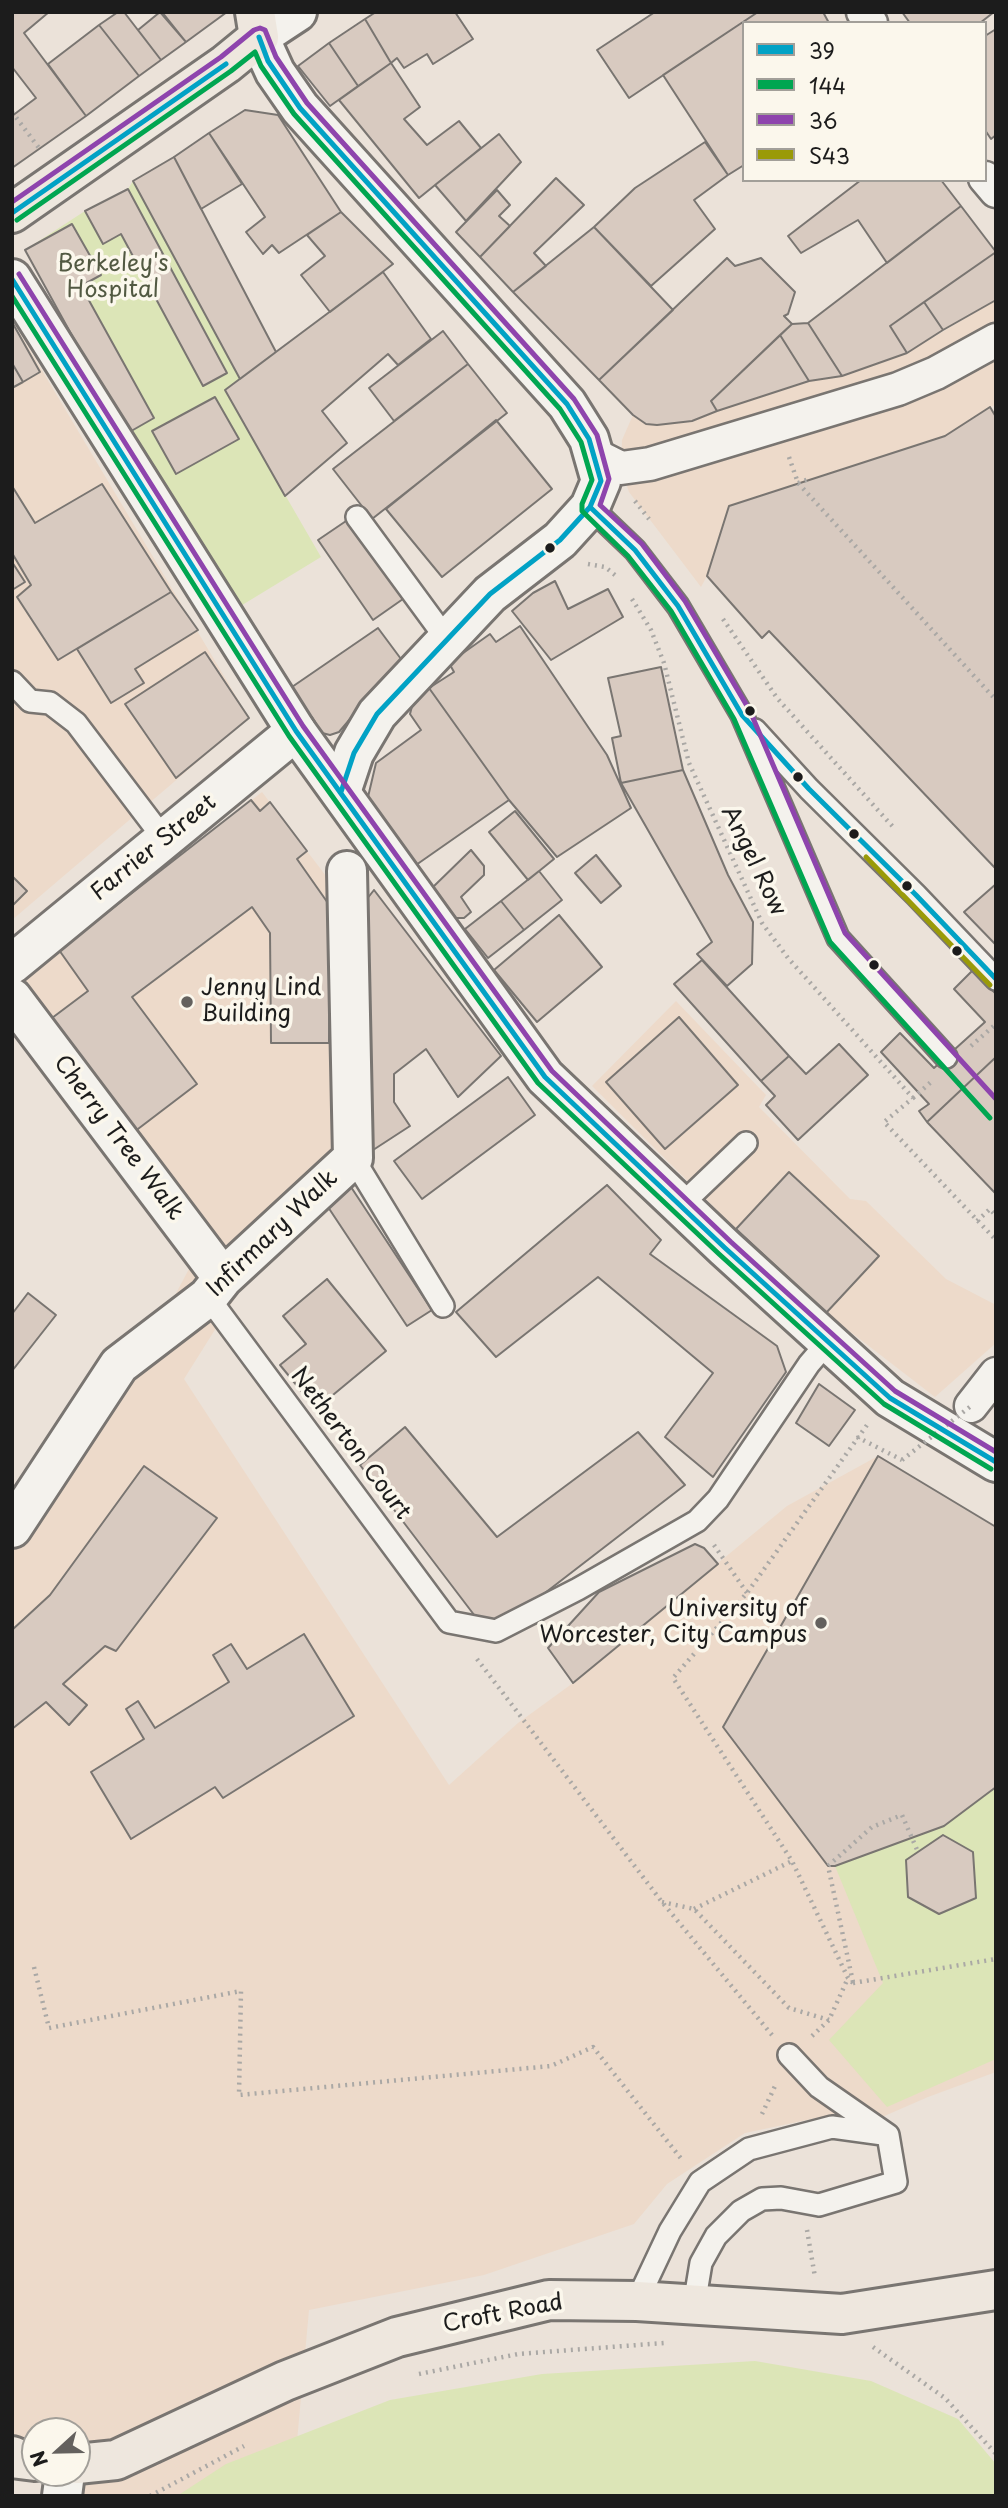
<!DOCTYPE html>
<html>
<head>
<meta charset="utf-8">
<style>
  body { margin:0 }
  #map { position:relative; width:1008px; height:2508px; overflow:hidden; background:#ebe2d9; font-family:"Playpen Sans",sans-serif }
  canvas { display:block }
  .frame { position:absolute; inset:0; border:14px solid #1c1c1c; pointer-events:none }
  .legend { position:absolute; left:742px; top:21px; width:245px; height:161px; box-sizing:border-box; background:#fbf7ec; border:2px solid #a29f99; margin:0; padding:9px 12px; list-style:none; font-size:21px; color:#1c1c1c }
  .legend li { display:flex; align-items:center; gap:14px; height:35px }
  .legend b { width:35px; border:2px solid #a29f99 }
  .north { position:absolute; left:21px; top:2417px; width:70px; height:70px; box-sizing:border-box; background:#fbf7ec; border:2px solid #a29f99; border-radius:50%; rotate:248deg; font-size:19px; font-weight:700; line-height:28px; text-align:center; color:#1c1c1c }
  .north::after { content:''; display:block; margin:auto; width:24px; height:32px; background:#64615e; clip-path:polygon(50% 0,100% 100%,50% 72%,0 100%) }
</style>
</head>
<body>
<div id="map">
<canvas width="1008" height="2508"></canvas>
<div class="frame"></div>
<ul class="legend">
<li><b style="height:9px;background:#01a2c5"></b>39</li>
<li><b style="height:9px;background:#00a651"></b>144</li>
<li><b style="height:9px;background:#8e44ad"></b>36</li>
<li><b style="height:9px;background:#9a9a08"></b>S43</li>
</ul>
<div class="north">N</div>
</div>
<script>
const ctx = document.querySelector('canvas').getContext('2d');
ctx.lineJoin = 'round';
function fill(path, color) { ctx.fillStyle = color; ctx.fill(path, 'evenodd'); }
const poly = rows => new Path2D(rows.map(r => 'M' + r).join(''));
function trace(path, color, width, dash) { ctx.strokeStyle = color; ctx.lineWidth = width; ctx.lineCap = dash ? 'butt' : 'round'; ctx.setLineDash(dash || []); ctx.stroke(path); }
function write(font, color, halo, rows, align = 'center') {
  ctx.font = font + ' "Playpen Sans",sans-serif'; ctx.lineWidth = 7; ctx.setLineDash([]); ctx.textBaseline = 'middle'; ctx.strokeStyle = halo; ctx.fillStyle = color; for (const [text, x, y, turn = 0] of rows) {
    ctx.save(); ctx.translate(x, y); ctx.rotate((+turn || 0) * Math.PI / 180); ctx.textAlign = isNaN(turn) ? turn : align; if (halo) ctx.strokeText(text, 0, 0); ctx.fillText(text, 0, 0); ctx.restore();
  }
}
fill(poly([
  [996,300,996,404,945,436,729,506,707,576,701,587,629,492,621,468,622,440,633,415,646,424,657,425,692,421,717,411,809,381,842,376,907,353],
  [12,320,249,718,12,920],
  [262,792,342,897,338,1153,224,1248,238,1293,184,1379,449,1785,518,1723,573,1683,787,1506,878,1456,996,1527,996,2072,928,2097,866,2124,821,2117,745,2133,667,2184,634,2224,484,2275,309,2310,292,2496,46,2496,48,2484,36,2473,77,2473,77,2431,35,2431,35,2472,12,2452,12,1548,33,1529,139,1363,190,1267,18,982],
  [676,1001,766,1095,759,1107,850,1199,866,1201,946,1279,996,1305,996,1343,935,1397,826,1313,736,1229,592,1086]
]), '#eddaca');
fill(poly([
  [133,181,240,379,225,391,321,557,234,610,126,434,25,250,85,211,128,189],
  [996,1787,996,2059,887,2107,829,2040,883,1983,835,1866],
  [755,2361,871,2381,958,2419,996,2464,996,2496,177,2496,226,2464,390,2400,542,2374]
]), '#dce5b7');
const building = poly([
  [12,12,49,12,24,33,86,116,12,168,12,116,36,98,12,67,12,12],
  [118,12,124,12,161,60,139,76,99,25,118,12],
  [160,12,186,42,161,60,138,30,160,12],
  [162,12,227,12,186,42,162,12],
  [376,12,455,12,473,39,433,64,427,54,404,68,397,58,391,63,365,19,376,12],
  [655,12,758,12,629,98,597,50,655,12],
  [758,12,823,12,829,23,744,23,744,165,728,175,663,75,758,12],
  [902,12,994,12,980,23,910,23,902,12],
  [365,19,391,63,358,86,329,43,365,19],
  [99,25,139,76,86,116,48,64,99,25],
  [996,29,996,135,991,139,985,130,985,36,996,29],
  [329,43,358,86,330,106,298,66,329,43],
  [391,63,420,107,404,119,427,145,459,121,481,148,419,198,339,100,391,63],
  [245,110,278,115,341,212,279,253,272,245,263,254,246,232,265,217,209,133,245,110],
  [209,133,242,184,201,209,174,157,209,133],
  [499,134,521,162,466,221,435,185,499,134],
  [705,142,728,175,694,200,715,229,651,286,594,227,635,188,705,142],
  [174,157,276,352,240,379,133,181,174,157],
  [556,178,584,205,534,253,546,266,513,292,480,257,556,178],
  [941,180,961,206,887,263,858,220,801,253,788,236,861,180,941,180],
  [128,189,227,373,203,386,121,234,103,244,85,211,128,189],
  [497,190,510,205,499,216,510,226,480,257,456,232,497,190],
  [961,206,996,252,890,326,907,353,842,376,808,323,961,206],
  [341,212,393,264,330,312,301,275,325,256,307,235,341,212],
  [72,224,101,275,81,286,154,418,126,434,25,250,72,224],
  [594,227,673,310,599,380,513,292,594,227],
  [996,252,996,300,943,330,924,302,996,252],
  [727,258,735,266,761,258,795,292,788,314,784,316,792,324,711,401,717,411,692,421,657,425,646,424,633,415,599,380,727,258],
  [383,272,431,339,398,365,388,354,322,411,347,443,285,496,225,390,383,272],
  [924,302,943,330,907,353,890,326,924,302],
  [12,322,40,372,23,382,12,363,12,322],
  [808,323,842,376,809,381,780,335,792,324,808,323],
  [443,331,468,364,394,421,369,388,443,331],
  [780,335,809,381,717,411,711,401,780,335],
  [12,363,23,382,12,388,12,363],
  [468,364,507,413,372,519,333,469,468,364],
  [215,397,239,439,176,474,152,431,215,397],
  [990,407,996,417,996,869,769,631,762,638,707,576,729,506,945,436,990,407],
  [496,420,552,489,442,577,386,509,496,420],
  [102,484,171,592,58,660,17,597,31,585,12,553,12,486,35,523,102,484],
  [349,519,403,599,373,620,318,540,349,519],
  [12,562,25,582,12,590,12,562],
  [555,581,568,609,608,589,623,617,551,660,512,611,533,593,555,581],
  [171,592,198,630,135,669,144,683,111,703,77,649,171,592],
  [520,626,607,755,631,808,557,857,509,800,429,688,454,672,449,663,490,634,496,642,520,626],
  [378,628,401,659,339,732,330,735,318,732,289,689,378,628],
  [205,652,249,718,176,778,125,704,205,652],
  [661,667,683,770,621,783,612,738,621,736,608,678,661,667],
  [429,688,509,800,416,865,368,797,376,763,421,730,410,714,414,698,429,688],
  [683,770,728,875,753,922,752,964,727,986,697,954,712,942,621,783,683,770],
  [251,800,260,811,270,802,307,851,297,859,330,906,329,1043,271,1043,270,933,252,907,132,997,197,1084,134,1132,48,1021,88,991,59,950,251,800],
  [515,811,554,859,528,880,489,832,515,811],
  [471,850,484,866,484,875,461,897,471,912,464,918,456,918,432,888,471,850],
  [596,855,621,886,601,903,575,873,596,855],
  [539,871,562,900,524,930,501,901,539,871],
  [12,876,27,891,12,906,12,876],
  [996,884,996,945,964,912,996,884],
  [374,890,501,1056,458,1097,426,1049,394,1074,394,1102,410,1126,370,1152,359,909,374,890],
  [501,901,524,930,488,958,465,929,501,901],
  [559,915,602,967,537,1022,494,970,559,915],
  [702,960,789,1056,761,1081,674,984,702,960],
  [973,970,996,994,996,1057,927,1122,919,1111,929,1104,881,1052,900,1033,934,1068,985,1022,954,989,973,970],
  [679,1017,738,1085,665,1149,606,1082,679,1017],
  [839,1044,868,1075,798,1140,766,1105,775,1096,761,1081,789,1056,806,1074,839,1044],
  [996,1057,996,1194,927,1122,996,1057],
  [508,1077,535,1115,422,1199,394,1161,508,1077],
  [789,1172,879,1256,826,1313,736,1229,789,1172],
  [607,1185,661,1240,650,1254,777,1346,786,1372,713,1477,665,1437,713,1373,598,1277,496,1357,456,1312,607,1185],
  [351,1187,432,1310,407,1326,326,1204,351,1187],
  [327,1279,386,1351,316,1409,280,1365,306,1344,283,1316,327,1279],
  [28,1293,56,1315,12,1371,12,1314,28,1293],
  [819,1384,855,1410,829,1446,796,1423,819,1384],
  [405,1427,497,1537,638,1432,685,1485,506,1623,481,1624,360,1465,405,1427],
  [878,1456,996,1527,996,1787,944,1826,835,1866,828,1866,723,1727,878,1456],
  [144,1466,217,1518,116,1651,105,1646,63,1684,87,1705,69,1725,46,1702,12,1729,12,1630,50,1595,144,1466],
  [695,1544,704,1548,718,1564,573,1683,548,1648,599,1592,695,1544],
  [304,1634,354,1716,223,1798,215,1787,131,1839,91,1772,144,1739,126,1709,138,1701,155,1728,229,1682,213,1655,231,1644,247,1669,304,1634],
  [943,1835,973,1852,976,1898,939,1914,908,1897,906,1860,943,1835]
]);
fill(building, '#d8cac0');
trace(building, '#797571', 2);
const service = poly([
  [590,507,635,550,678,606,742,715,838,938,946,1057],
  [357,517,448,641],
  [12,682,30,701,50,703,76,723,164,839],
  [755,730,809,789,916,895,996,979],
  [353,1158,443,1306],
  [680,1206,746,1143],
  [208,1297,449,1622,496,1631,578,1589,697,1521,718,1499,809,1364,828,1342],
  [637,2301,670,2231,700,2182,749,2149,832,2127,883,2134],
  [694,2305,701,2263,716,2236,741,2211,762,2199,781,2198,819,2205,896,2182,888,2135,819,2087,789,2055]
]);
const pedestrian = poly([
  [863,12,871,23],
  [985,178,996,191],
  [595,455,621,468,650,464,898,389,936,373,996,340],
  [971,1406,996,1374]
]);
const minor = poly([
  [297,12,259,37,275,72,300,108,567,404,589,439,601,481,590,507,560,540,490,594,377,714,354,753,341,792],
  [12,964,296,731],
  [12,998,223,1278],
  [12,1528,119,1365,208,1297,223,1278,353,1158,347,871],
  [62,2496,65,2473]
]);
const secondary = poly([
  [12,279,296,731,545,1077,725,1248,890,1398,996,1462]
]);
const primary = poly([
  [12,213,226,64,259,37,255,12],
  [12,2456,19,2459,35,2461],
  [77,2464,116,2460,285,2381,397,2337,549,2300,637,2301,842,2314,996,2290]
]);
trace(service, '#797571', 26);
trace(pedestrian, '#797571', 37);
trace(minor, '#797571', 44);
trace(secondary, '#797571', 44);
trace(primary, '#797571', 44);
trace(poly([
  [12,112,39,148],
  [789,457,798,483,996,700],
  [798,483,809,479],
  [635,501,649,519],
  [588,564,605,567,615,575],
  [632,599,651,630,664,663,689,763,762,923,788,958,913,1098,884,1122,996,1240],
  [723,619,777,698,894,828],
  [971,1046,996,1024],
  [913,1098,931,1082],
  [977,1221,990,1209,996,1216],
  [857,1437,902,1460],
  [714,1545,747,1593],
  [477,1659,662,1902,772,2035],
  [662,1902,694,1909,789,2008,829,2020],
  [694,1909,792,1861],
  [34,1967,49,2028,241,1991,239,2095,551,2066,593,2047,683,2161],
  [853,1982,828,1866,872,1827,902,1815,918,1852],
  [853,1983,848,1978,792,1861,673,1678,747,1593,867,1425],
  [853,1983,996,1959],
  [812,2036,829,2020,848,1978],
  [762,2114,776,2084],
  [807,2230,815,2277],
  [873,2347,945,2398,996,2454],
  [419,2374,518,2354,664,2343],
  [150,2496,244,2446]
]), '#aaa8a5', 4.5, [2, 5]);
trace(service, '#f4f2ed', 21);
trace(pedestrian, '#f4f2ed', 32);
trace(minor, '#f4f2ed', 38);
trace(secondary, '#f4f2ed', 38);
trace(primary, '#eee7de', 38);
trace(poly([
  [902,1460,971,1406]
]), '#aaa8a5', 4.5, [2, 5]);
trace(poly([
  [259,37,268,61,300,108,567,404,589,439,601,481,590,507,560,540,490,594,377,714,354,753,341,792],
  [12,213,226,64],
  [12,279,296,731,545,1077,725,1248,890,1398,996,1462],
  [590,507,635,550,678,606,742,715,809,789,916,895,996,979]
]), '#01a2c5', 5);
trace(poly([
  [17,220,231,71,255,52,261,66,294,114,560,409,581,442,592,480,582,504,582,511,628,556,671,611,734,719,830,942,990,1118],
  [12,296,289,736,538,1083,719,1254,884,1404,991,1469]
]), '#00a651', 5);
trace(poly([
  [12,202,221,57,254,30,260,28,265,30,276,57,307,103,574,399,597,435,609,479,600,505,642,544,685,601,750,711,845,933,996,1099],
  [19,274,303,726,552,1071,731,1242,895,1391,996,1452]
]), '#8e44ad', 5);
trace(poly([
  [866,857,990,985]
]), '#9a9a08', 5);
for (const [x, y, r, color] of [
  [550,548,6,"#1c1c1c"],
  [750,711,6,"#1c1c1c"],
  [798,777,6,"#1c1c1c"],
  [854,834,6,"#1c1c1c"],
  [907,886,6,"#1c1c1c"],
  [957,951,6,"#1c1c1c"],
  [874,965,6,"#1c1c1c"],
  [187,1002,7,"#64615e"],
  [821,1623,7,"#64615e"]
]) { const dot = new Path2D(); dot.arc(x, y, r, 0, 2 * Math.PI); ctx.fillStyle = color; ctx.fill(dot); trace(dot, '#fbf7ec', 2.5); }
write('23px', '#525942', '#fbf7ec', [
  ["Berkeley's",113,265],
  ["Hospital",113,291]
]);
write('23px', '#1c1c1c', '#fbf7ec', [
  ["Farrier Street",154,848,-39],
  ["Angel Row",753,861,64],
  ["Cherry Tree Walk",118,1138,53],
  ["Infirmary Walk",273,1234,-44],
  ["Netherton Court",350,1444,53],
  ["Croft Road",503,2314,-11]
]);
write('23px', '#1c1c1c', '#fbf7ec', [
  ["Jenny Lind",201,989],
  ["Building",201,1015],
  ["University of",807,1610,"right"],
  ["Worcester, City Campus",807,1636,"right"]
], 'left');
</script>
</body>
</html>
